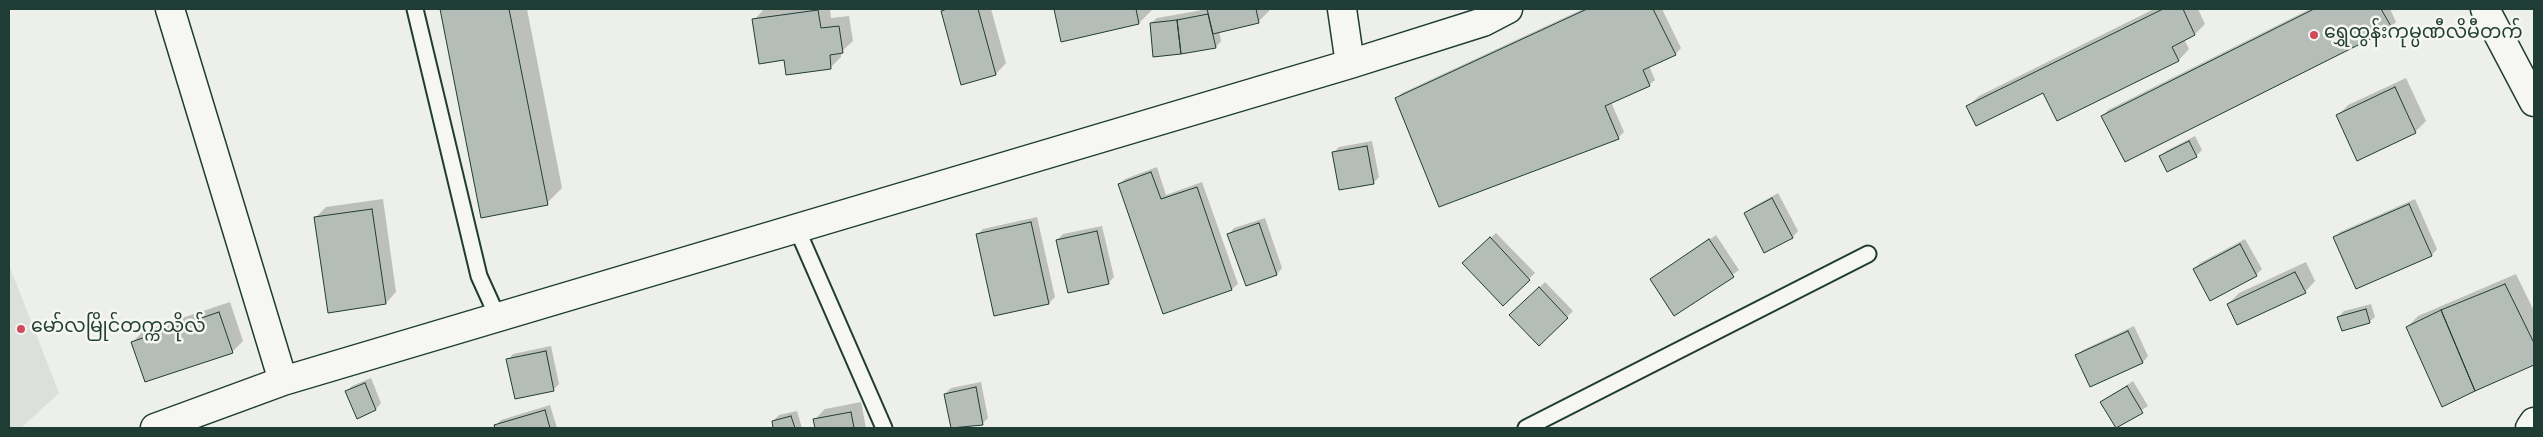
<!DOCTYPE html>
<html>
<head>
<meta charset="utf-8">
<style>
  body { margin:0 }
  #map { position:relative; width:2543px; height:437px; overflow:hidden; background:#edefea; font-family:Dekko,sans-serif }
  canvas { display:block }
  .frame { position:absolute; inset:0; border:10px solid #1f3d34; pointer-events:none }
</style>
</head>
<body>
<div id="map">
<canvas width="2543" height="437"></canvas>
<div class="frame"></div>
</div>
<script>
const ctx = document.querySelector('canvas').getContext('2d');
ctx.lineJoin = 'round';
function fill(path, color) { ctx.fillStyle = color; ctx.fill(path, 'evenodd'); }
const poly = rows => new Path2D(rows.map(r => 'M' + r).join(''));
function trace(path, color, width, dash) { ctx.strokeStyle = color; ctx.lineWidth = width; ctx.lineCap = dash ? 'butt' : 'round'; ctx.setLineDash(dash || []); ctx.stroke(path); }
function write(font, color, halo, rows, align = 'center') {
  ctx.font = font + ' Dekko,"Noto Sans Myanmar",sans-serif'; ctx.lineWidth = 5; ctx.setLineDash([]); ctx.textBaseline = 'middle'; ctx.strokeStyle = halo; ctx.fillStyle = color; for (const [text, x, y, turn = 0] of rows) {
    ctx.save(); ctx.translate(x, y); ctx.rotate((+turn || 0) * Math.PI / 180); ctx.textAlign = isNaN(turn) ? turn : align; if (halo) ctx.strokeText(text, 0, 0); ctx.fillText(text, 0, 0); ctx.restore();
  }
}
fill(poly([
  [9,265,59,393,21,428,9,428]
]), '#dce0db');
fill(poly([
  [441,9,527,9,562,188,547,203,482,217],
  [764,9,830,9,831,18,849,16,853,41,841,52,841,57,831,67,785,59,754,20],
  [944,9,991,9,1006,63,996,74,942,11],
  [1055,9,1152,9,1152,10,1139,23,1062,41],
  [1208,9,1269,9,1269,11,1258,22,1219,31,1221,41,1216,47,1151,23,1157,18],
  [1583,9,1662,9,1681,48,1676,54,1649,66,1655,80,1649,85,1611,102,1624,132,1618,138,1396,99,1402,93],
  [2154,9,2198,9,2205,24,2195,34,2184,39,2189,49,2179,60,2058,119,2044,91,1968,106,1979,96],
  [2310,9,2390,9,2396,22,2391,27,2103,116,2108,110],
  [2406,78,2426,121,2415,132,2337,116,2348,105],
  [2195,136,2202,150,2196,156,2161,156,2166,151],
  [1372,141,1379,177,1373,183,1333,153,1339,147],
  [1157,167,1166,195,1202,182,1238,284,1232,289,1163,313,1119,185,1125,179],
  [1778,193,1798,231,1793,237,1765,251,1745,214,1751,208],
  [383,199,396,292,386,303,316,217,326,207],
  [2415,199,2437,249,2432,255,2356,288,2335,237,2340,232],
  [1037,217,1055,297,1049,303,977,235,983,229],
  [1265,218,1282,268,1277,274,1229,234,1234,228],
  [1102,226,1114,277,1108,283,1057,240,1063,234],
  [1496,233,1535,273,1503,304,1464,263],
  [1716,235,1739,270,1675,315,1651,280],
  [2245,239,2262,269,2256,275,2194,269,2200,263],
  [2306,262,2315,281,2305,292,2228,304,2239,293],
  [2516,274,2534,311,2534,364,2443,406,2407,327,2418,316],
  [1545,282,1573,311,1539,344,1511,315],
  [230,302,243,341,232,352,133,342,143,331],
  [2371,304,2375,317,2369,322,2338,317,2344,311],
  [2134,326,2148,356,2143,362,2091,386,2077,356,2083,350],
  [551,346,559,384,553,390,508,360,513,354],
  [371,378,381,403,376,409,357,417,346,392,352,386],
  [2133,381,2148,406,2117,427,2102,402],
  [981,382,988,418,983,423,952,428,945,394,951,388],
  [861,402,866,428,816,428,815,419,825,409],
  [550,405,557,428,496,428,496,425,501,420],
  [797,411,802,428,775,428,773,421,779,415]
]), '#0003');
const building = poly([
  [440,9,509,9,548,205,481,218,440,9],
  [947,9,978,9,996,75,961,85,941,11,947,9],
  [1054,9,1136,9,1139,24,1061,42,1054,9],
  [1207,9,1256,9,1259,23,1213,34,1207,9],
  [1587,9,1653,9,1676,55,1643,70,1650,86,1605,106,1619,139,1439,207,1395,98,1587,9],
  [2163,9,2183,9,2195,35,2172,47,2179,61,2057,121,2043,93,1976,126,1966,106,2163,9],
  [2314,9,2381,9,2392,28,2125,162,2101,116,2314,9],
  [818,10,821,28,839,26,843,53,830,55,831,69,786,75,784,60,759,64,752,19,818,10],
  [1208,14,1216,48,1181,54,1177,20,1208,14],
  [1177,20,1181,54,1153,57,1150,23,1177,20],
  [2395,87,2416,133,2357,161,2336,115,2395,87],
  [2189,141,2197,157,2167,172,2159,156,2189,141],
  [1367,146,1374,184,1339,190,1332,152,1367,146],
  [1151,172,1161,199,1197,187,1232,290,1163,314,1118,184,1151,172],
  [1772,198,1793,238,1764,253,1744,213,1772,198],
  [2409,204,2432,256,2356,289,2333,237,2409,204],
  [372,209,386,304,328,313,314,217,372,209],
  [1031,222,1049,304,994,316,976,234,1031,222],
  [1259,223,1277,275,1246,286,1227,234,1259,223],
  [1097,231,1109,284,1068,293,1056,240,1097,231],
  [1490,237,1530,280,1503,306,1462,263,1490,237],
  [1709,239,1734,277,1674,316,1650,279,1709,239],
  [2240,244,2257,276,2210,301,2193,269,2240,244],
  [2295,272,2306,293,2237,325,2227,304,2295,272],
  [2505,284,2534,343,2534,365,2475,391,2441,310,2505,284],
  [1539,287,1568,318,1539,346,1509,315,1539,287],
  [2366,309,2370,323,2342,331,2337,317,2366,309],
  [2441,310,2475,391,2442,407,2406,327,2441,310],
  [219,312,233,353,145,382,131,342,219,312],
  [2128,331,2143,363,2090,387,2075,355,2128,331],
  [546,351,554,391,515,399,506,359,546,351],
  [365,383,376,410,357,419,345,391,365,383],
  [2127,386,2143,413,2116,428,2100,402,2127,386],
  [976,387,983,425,951,428,944,394,976,387],
  [545,410,550,428,495,428,494,425,545,410],
  [851,412,854,428,815,428,813,419,851,412],
  [791,416,795,428,773,428,772,421,791,416]
]);
fill(building, '#b4bdb8');
trace(building, '#1f3d34', 1);
const service = poly([
  [415,9,479,276,498,318],
  [797,229,884,428],
  [1526,428,1868,254]
]);
const minor = poly([
  [170,9,283,381],
  [1342,9,1350,64],
  [155,428,283,381,1350,64,1483,22,1508,9],
  [2530,428,2534,422]
]);
const trunk = poly([
  [2485,9,2534,102]
]);
trace(service, '#1f3d34', 19);
trace(minor, '#1f3d34', 31);
trace(trunk, '#1f3d34', 31);
trace(service, '#f6f6f2', 15);
trace(minor, '#f6f6f2', 28);
trace(trunk, '#f6f6f2', 28);
for (const [x, y, r, color] of [
  [2314,35,5,"#d1495b"],
  [21,329,5,"#d1495b"]
]) { const dot = new Path2D(); dot.arc(x, y, r, 0, 2 * Math.PI); ctx.fillStyle = color; ctx.fill(dot); trace(dot, '#f6f6f2', 2); }
write('19px', '#1f3d34', '#f6f6f2', [
  ["ရွှေထွန်းကုမ္ပဏီလိမီတက်",2324,35],
  ["မော်လမြိုင်တက္ကသိုလ်",31,329]
], 'left');
</script>
</body>
</html>
